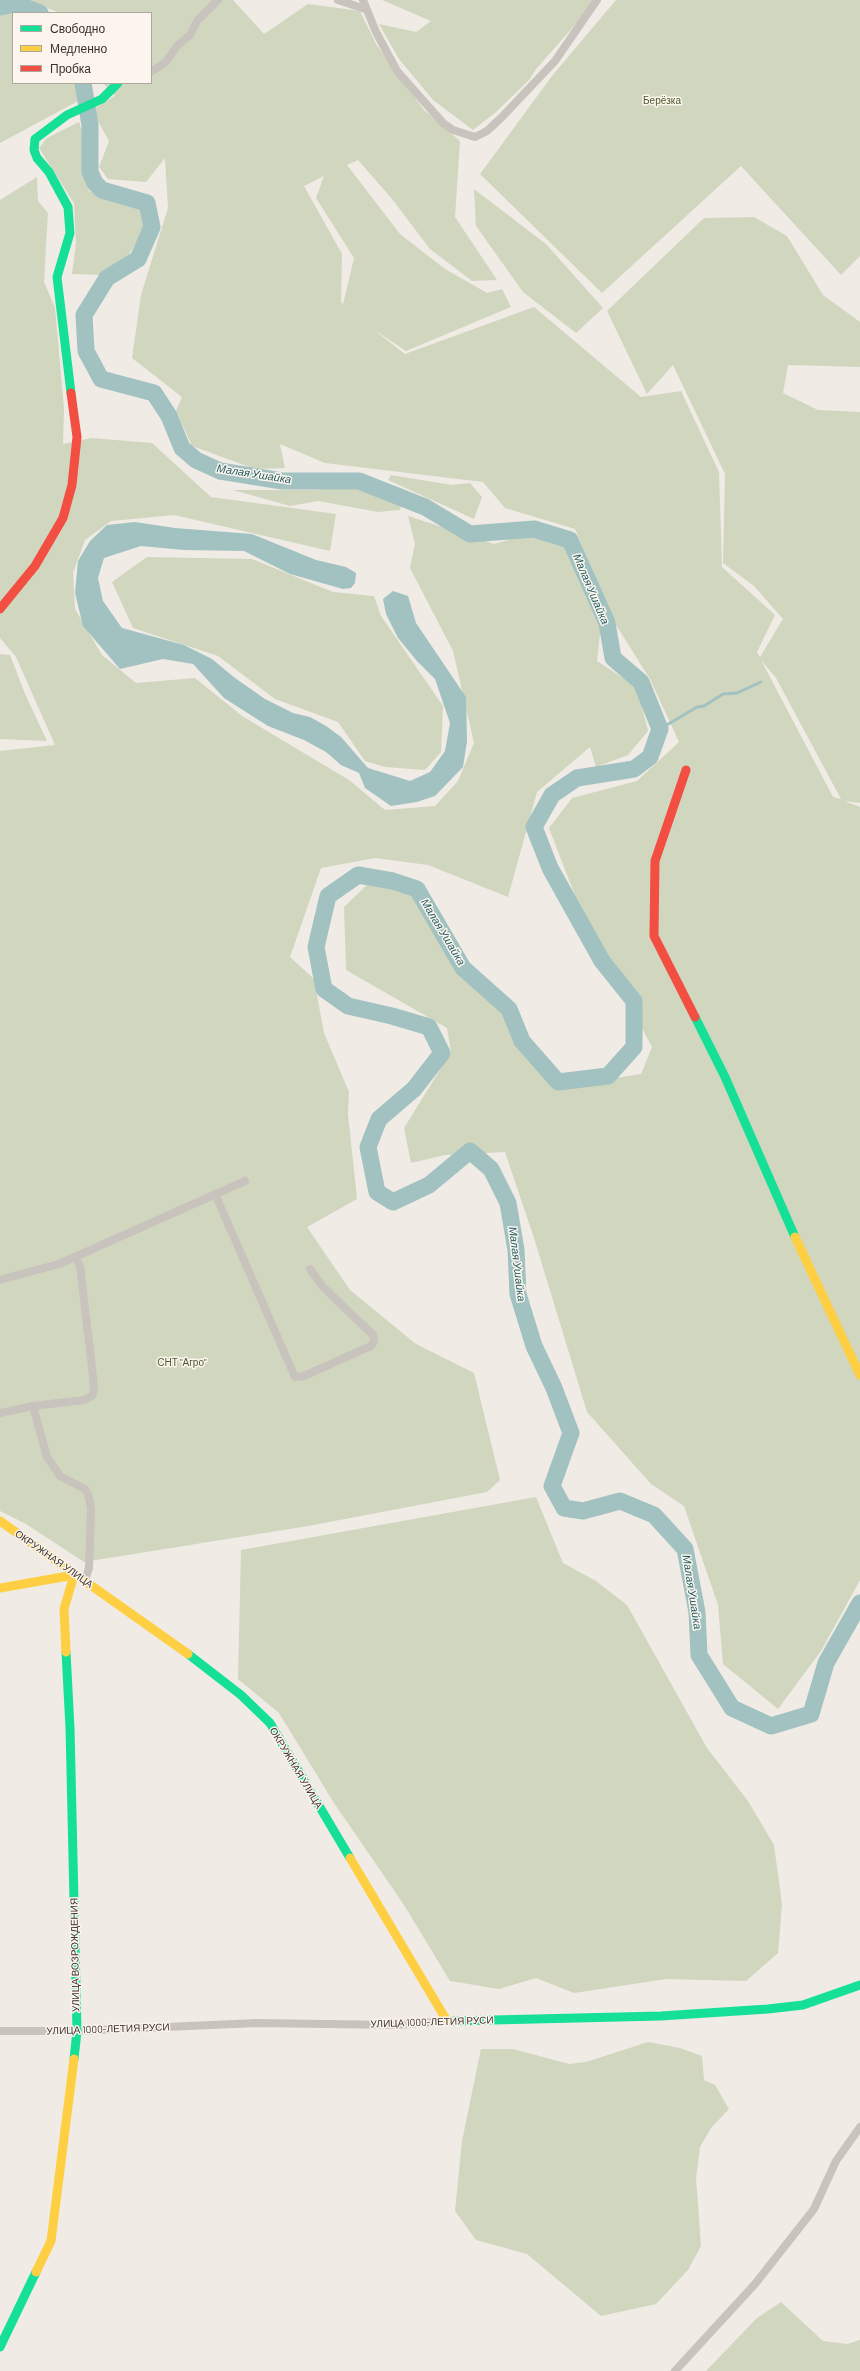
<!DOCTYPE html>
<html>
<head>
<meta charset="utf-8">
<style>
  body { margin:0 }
  #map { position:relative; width:860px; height:2371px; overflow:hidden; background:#f0ebe5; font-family:Barlow,sans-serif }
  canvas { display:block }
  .legend { position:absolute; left:12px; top:12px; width:140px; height:72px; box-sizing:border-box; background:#fbf5ee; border:1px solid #aea6a0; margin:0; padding:5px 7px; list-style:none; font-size:12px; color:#3b302b }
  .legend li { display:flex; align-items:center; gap:8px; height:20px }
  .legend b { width:20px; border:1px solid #aea6a0 }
</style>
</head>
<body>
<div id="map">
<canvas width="860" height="2371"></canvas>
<ul class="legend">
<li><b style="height:5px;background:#16e098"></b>Свободно</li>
<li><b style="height:5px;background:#ffcf43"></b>Медленно</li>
<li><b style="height:5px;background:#f24e42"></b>Пробка</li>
</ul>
</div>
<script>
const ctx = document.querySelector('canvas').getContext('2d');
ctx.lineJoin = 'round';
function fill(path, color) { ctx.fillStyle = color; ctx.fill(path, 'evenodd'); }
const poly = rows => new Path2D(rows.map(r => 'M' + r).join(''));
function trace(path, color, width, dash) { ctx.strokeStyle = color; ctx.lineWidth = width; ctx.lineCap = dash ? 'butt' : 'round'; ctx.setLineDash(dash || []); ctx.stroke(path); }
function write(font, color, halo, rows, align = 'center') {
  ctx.font = font + ' Barlow,sans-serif'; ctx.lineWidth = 3; ctx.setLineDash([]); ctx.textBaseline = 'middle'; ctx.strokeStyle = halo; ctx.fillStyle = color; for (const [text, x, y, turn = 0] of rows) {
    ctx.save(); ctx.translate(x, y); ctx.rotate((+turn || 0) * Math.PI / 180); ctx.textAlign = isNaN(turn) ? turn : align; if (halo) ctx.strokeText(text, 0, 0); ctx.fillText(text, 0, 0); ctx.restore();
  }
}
fill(poly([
  [27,0,233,0,264,34,308,4,360,11,376,44,424,110,460,141,455,217,497,280,472,281,430,249,392,199,358,160,347,165,400,234,445,269,487,293,502,289,511,307,406,351,373,329,405,354,534,307,641,397,681,391,719,472,722,567,775,615,757,652,760,657,783,619,754,586,723,563,725,474,673,365,647,394,607,311,704,218,754,217,787,236,823,295,860,322,860,367,788,365,783,393,818,410,860,412,860,803,844,801,860,807,860,1580,821,1651,778,1709,723,1664,718,1605,684,1506,651,1484,587,1412,534,1238,505,1152,445,1155,411,1163,404,1128,451,1052,447,1028,346,970,344,907,369,883,411,892,441,936,503,1005,554,1088,641,1074,652,1047,582,914,549,828,572,798,637,781,679,742,650,679,616,625,575,529,505,508,483,482,325,463,280,444,285,468,255,469,192,446,176,411,182,397,132,358,141,295,168,208,165,158,146,182,108,179,99,167,109,141,92,110,115,96,103,83,151,83,151,13,60,13],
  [324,176,316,198,354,258,343,304,341,302,342,254,304,186],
  [761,660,776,678,841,799,833,797],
  [382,0,597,0,536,69,530,79,496,112,473,130,433,100,399,59,379,24,416,32,431,21],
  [616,0,860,0,860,256,841,275,741,166,602,293,480,174,552,76],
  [3,11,23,11,26,13,13,13,13,83,75,83,78,101,0,143,0,12],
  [79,122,83,134,84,168,89,191,144,207,143,233,125,260,101,275,72,274,76,243,74,203,39,148,47,138],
  [37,177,38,201,48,213,44,282,55,308,64,408,63,444,91,438,152,443,211,497,336,514,330,551,174,515,111,521,85,540,73,573,75,609,102,655,136,683,195,678,242,716,349,780,385,810,435,806,458,781,474,743,453,651,410,568,415,544,408,516,494,544,533,533,567,545,601,624,597,661,637,687,648,731,628,755,596,767,590,747,537,792,508,897,428,865,375,858,321,868,290,957,314,979,324,1033,349,1092,348,1114,357,1199,307,1227,350,1290,416,1344,474,1373,500,1480,487,1492,308,1526,84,1562,26,1524,0,1511,0,751,55,745,16,657,0,638,0,200],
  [474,189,546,244,603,308,576,333,523,292,476,226],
  [391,475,452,485,470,483,482,497,474,519,388,480],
  [358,487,401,505,400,510,378,512,318,501,290,506,233,490,308,490],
  [147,557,252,559,333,592,374,596,381,616,443,706,441,752,425,770,385,767,365,761,338,722,275,699,218,656,133,628,112,582],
  [0,654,10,655,25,694,47,741,0,739],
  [536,1497,563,1563,596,1581,627,1605,707,1748,748,1801,774,1845,782,1904,778,1953,746,1981,666,1979,574,1993,536,1978,499,1989,450,1981,404,1905,334,1803,279,1713,238,1679,241,1550],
  [648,2042,680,2048,702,2056,704,2080,715,2085,729,2109,711,2128,700,2147,696,2178,701,2246,688,2270,656,2304,601,2316,527,2254,476,2240,455,2211,462,2141,481,2049,513,2049,569,2064,586,2062],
  [781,2302,823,2341,847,2344,860,2340,860,2371,706,2371,757,2318]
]), '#d1d6bf');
fill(poly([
  [135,522,175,528,252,534,316,560,346,567,356,573,355,583,351,588,343,589,290,574,244,551,184,550,141,546,104,558,98,578,103,601,122,628,184,645,212,659,235,678,265,699,293,713,310,717,326,726,341,737,368,768,410,781,430,772,445,751,450,723,435,679,417,661,398,638,386,614,383,599,393,591,408,596,416,623,466,697,467,741,463,767,435,796,417,802,391,806,365,788,359,773,341,765,326,752,304,740,268,726,224,698,193,664,163,659,120,669,83,626,75,593,78,561,90,541,107,525]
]), '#a1c2c1');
trace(poly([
  [660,729,697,707,704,706,723,694,737,693,761,682]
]), '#a1c2c1', 3);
trace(poly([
  [0,7,16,4,40,13],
  [83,83,90,125,90,172,95,183,102,190,147,203,152,227,138,259,107,278,84,315,86,351,101,379,154,393,169,416,182,448,196,460,220,471,282,481,359,481,425,507,470,534,534,529,570,540,607,623,613,658,641,682,660,729,650,757,634,769,577,778,552,795,534,827,550,868,602,961,634,1001,634,1047,608,1076,558,1082,522,1041,509,1009,463,968,417,889,393,881,358,875,328,896,316,947,324,989,348,1006,392,1016,429,1027,442,1053,414,1089,379,1119,368,1147,377,1192,393,1202,429,1185,470,1151,491,1169,508,1203,516,1250,518,1294,534,1346,554,1388,571,1433,552,1486,564,1508,583,1511,620,1501,654,1515,685,1549,697,1612,699,1655,732,1708,771,1726,811,1714,826,1663,860,1603]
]), '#a1c2c1', 17);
trace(poly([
  [338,0,365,9],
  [363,0,376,32,397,71,443,123,453,130,475,137,487,131,501,118,555,61,597,0],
  [151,72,166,62,177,46,190,35,197,21,218,0],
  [215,1194,295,1377,304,1376,371,1346,374,1341,373,1335,323,1287,310,1269],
  [0,1280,59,1264,245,1181],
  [33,1406,47,1457,60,1476,85,1489,88,1494,91,1509,89,1568,85,1580],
  [0,1413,33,1406,84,1400,92,1396,94,1390,93,1376,80,1266,75,1257],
  [0,2031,77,2031,256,2023,397,2025,447,2021],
  [675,2371,755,2284,814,2209,836,2161,860,2127]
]), '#c9c3be', 8);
trace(poly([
  [71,393,57,277,70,233,68,207,49,172,37,158,34,150,35,139,67,115,102,99,118,83],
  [695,1017,725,1077,795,1237],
  [66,1652,70,1728,77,2031,74,2059],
  [188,1654,241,1695,270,1723,350,1858],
  [451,2021,661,2016,768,2009,803,2005,860,1985],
  [0,2347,36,2272]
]), '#16e098', 9);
trace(poly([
  [795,1237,860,1375],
  [0,1521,188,1654],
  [0,1588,74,1575,64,1609,66,1652],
  [350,1858,447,2021,451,2021],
  [36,2272,51,2241,74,2059]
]), '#ffcf43', 9);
trace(poly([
  [0,609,35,566,63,518,72,485,77,437,71,393],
  [686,770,655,861,654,936,695,1017]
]), '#f24e42', 9);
write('10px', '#4a5a2e', '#fbf5ee', [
  ["Берёзка",662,101],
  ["СНТ \"Агро\"",182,1363]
]);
write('10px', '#3b302b', '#fbf5ee', [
  ["ОКРУЖНАЯ УЛИЦА",54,1559,35],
  ["ОКРУЖНАЯ УЛИЦА",296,1768,59],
  ["УЛИЦА ВОЗРОЖДЕНИЯ",75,1955,-91],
  ["УЛИЦА 1000-ЛЕТИЯ РУСИ",432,2022,-2],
  ["УЛИЦА 1000-ЛЕТИЯ РУСИ",108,2029,-2]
]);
write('italic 11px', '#1f5a5e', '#fbf5ee', [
  ["Малая Ушайка",254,474,9],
  ["Малая Ушайка",591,589,67],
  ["Малая Ушайка",443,932,59],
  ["Малая Ушайка",517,1264,83],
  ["Малая Ушайка",692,1592,81]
]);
</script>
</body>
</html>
